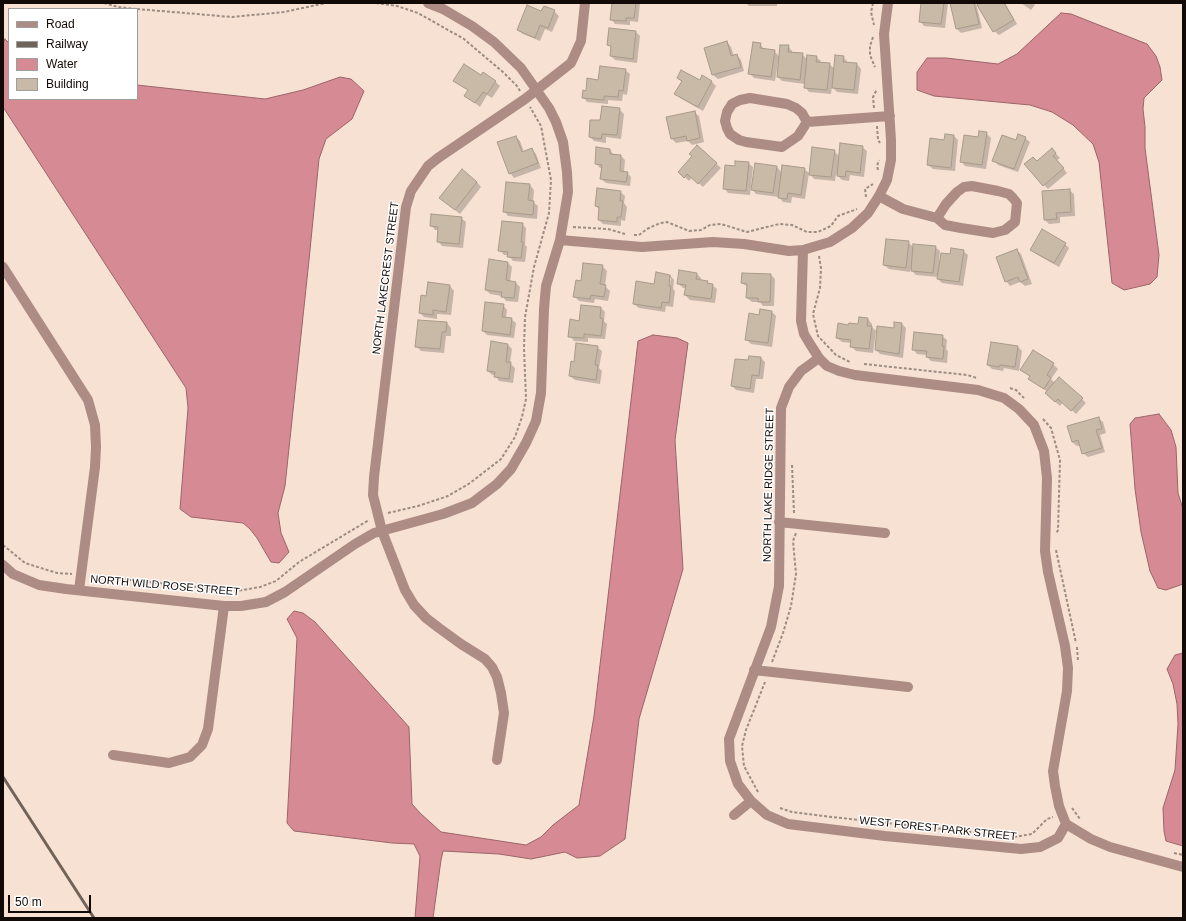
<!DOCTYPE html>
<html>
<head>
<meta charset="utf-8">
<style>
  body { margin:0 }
  #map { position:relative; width:1186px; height:921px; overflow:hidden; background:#f7e1d3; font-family:Arial,sans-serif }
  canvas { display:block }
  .frame { position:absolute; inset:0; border:4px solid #110a06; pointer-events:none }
  .legend { position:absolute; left:8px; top:8px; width:130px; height:92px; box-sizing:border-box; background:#fff; border:1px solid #a09d9b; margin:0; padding:5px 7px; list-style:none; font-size:12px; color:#110a06 }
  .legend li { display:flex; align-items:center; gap:8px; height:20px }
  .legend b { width:20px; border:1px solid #a09d9b }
  .scale { position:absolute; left:8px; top:895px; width:83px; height:18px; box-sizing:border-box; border:2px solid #110a06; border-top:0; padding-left:5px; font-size:12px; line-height:14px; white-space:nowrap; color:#110a06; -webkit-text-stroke:3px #fff; paint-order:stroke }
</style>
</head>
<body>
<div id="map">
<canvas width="1186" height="921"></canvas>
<div class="frame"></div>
<ul class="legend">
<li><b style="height:5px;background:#ad8c85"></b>Road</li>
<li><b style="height:5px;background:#70635a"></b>Railway</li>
<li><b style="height:11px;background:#d68a94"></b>Water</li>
<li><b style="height:11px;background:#c9baa8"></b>Building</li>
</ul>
<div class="scale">50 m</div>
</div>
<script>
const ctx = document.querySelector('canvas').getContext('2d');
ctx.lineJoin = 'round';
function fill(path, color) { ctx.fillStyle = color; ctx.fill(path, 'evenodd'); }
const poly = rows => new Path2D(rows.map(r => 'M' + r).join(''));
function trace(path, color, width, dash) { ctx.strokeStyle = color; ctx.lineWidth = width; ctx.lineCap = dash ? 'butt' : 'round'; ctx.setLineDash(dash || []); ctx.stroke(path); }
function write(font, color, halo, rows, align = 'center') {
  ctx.font = font + ' Arial,sans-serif'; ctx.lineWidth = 3; ctx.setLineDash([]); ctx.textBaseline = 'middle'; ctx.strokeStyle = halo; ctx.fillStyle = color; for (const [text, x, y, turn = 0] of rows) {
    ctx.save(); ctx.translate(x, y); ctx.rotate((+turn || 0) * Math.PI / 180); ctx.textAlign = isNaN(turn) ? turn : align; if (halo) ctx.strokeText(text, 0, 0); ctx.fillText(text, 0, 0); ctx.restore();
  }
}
const water = poly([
  [1061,13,1071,14,1147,44,1156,56,1160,67,1162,80,1144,98,1143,109,1145,127,1145,148,1159,255,1157,277,1150,284,1124,290,1112,283,1099,162,1093,144,1073,125,1052,112,1030,105,934,96,917,90,917,72,927,58,946,58,998,64,1017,54,1061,13],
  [5,39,9,43,9,99,137,99,137,85,265,99,303,90,340,77,351,79,364,91,352,119,326,139,319,159,309,260,285,486,278,513,281,533,289,552,279,563,271,562,257,538,250,529,243,523,191,517,180,509,188,408,186,388,3,107,3,43,5,39],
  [653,335,677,338,688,343,675,440,683,569,639,719,625,839,600,856,577,858,565,852,531,859,499,854,443,851,441,860,433,918,415,918,420,856,414,844,392,843,294,831,287,823,297,638,287,619,294,611,303,613,315,622,409,727,412,804,420,813,441,832,526,845,541,837,553,825,579,805,594,716,638,341,653,335],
  [1159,414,1171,430,1176,447,1178,493,1183,509,1183,584,1166,590,1158,588,1150,571,1141,532,1135,489,1130,424,1135,418,1159,414],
  [1183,653,1183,846,1166,841,1164,831,1163,808,1175,770,1178,724,1177,704,1173,684,1167,669,1175,655,1183,653]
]);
fill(water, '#d68a94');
trace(water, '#9b6469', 1);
fill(poly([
  [616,3,640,3,638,22,630,21,630,25,615,24,611,19],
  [746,3,777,3,777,6,749,6],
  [922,3,948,3,945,28,924,26,920,21],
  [953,3,976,3,982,28,961,33,957,29],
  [982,3,1005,3,1017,24,999,35,994,31],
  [1021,3,1033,3,1035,5,1031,10],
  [554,11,559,16,552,32,545,29,540,41,523,34,518,30,542,12],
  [610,29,636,32,640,36,637,63,615,60,611,56,612,48,608,45],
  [727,42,731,47,734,56,737,55,741,60,744,71,718,79,713,75],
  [760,44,764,49,774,51,779,56,775,81,754,78,749,73],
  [788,46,792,51,792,53,802,54,808,60,816,57,821,61,820,63,829,64,835,69,843,57,847,61,847,63,857,64,861,69,858,94,837,92,832,87,831,94,809,92,805,87,805,84,782,81,778,77],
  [625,70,630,74,627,95,623,94,622,101,608,100,608,104,587,102,583,97,599,81],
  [481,76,495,81,500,86,492,98,487,95,480,107,466,96,469,91,455,80],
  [703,77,712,82,716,86,703,111,680,98,676,94,682,82,678,78,700,81],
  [619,109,624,114,621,139,606,137,606,143,594,141,590,137,601,122],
  [694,112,699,116,704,142,692,145,688,141,676,143,672,139,668,117],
  [986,133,991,138,986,169,965,166,961,161],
  [946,135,954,136,958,140,955,171,933,169,928,165,945,141],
  [516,137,520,141,524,152,532,150,536,154,541,168,514,178,510,173],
  [1025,138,1030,142,1018,172,998,165,994,160,1017,142],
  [697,146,721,168,703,187,692,177,689,181,679,172,693,157],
  [862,147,867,151,864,177,850,175,849,181,842,180,836,174,835,181,814,179,809,173,805,199,792,197,791,203,783,202,779,197,756,194,752,189,777,167,782,173,804,169,810,174,834,151,840,157],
  [1052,149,1060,158,1057,160,1067,173,1048,189,1044,185,1037,162],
  [610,150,614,155,621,156,625,160,624,172,627,173,631,177,630,186,606,183,601,179,603,168,600,168,596,163],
  [748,163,753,167,750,195,728,193,724,188],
  [477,182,481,187,460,214,440,198],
  [530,185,534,190,533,202,538,206,537,219,508,216,504,211],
  [1069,190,1074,194,1075,216,1060,217,1060,223,1049,224,1045,220],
  [620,192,625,196,624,203,627,207,625,221,621,220,621,226,603,224,599,220,600,210,596,206],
  [461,218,466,222,463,248,442,246,438,241,439,230,435,230,431,225],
  [522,224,526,228,525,245,527,247,525,262,513,261,508,255,504,255,500,250],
  [908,242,914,248,935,247,940,251,939,261,963,251,968,255,963,286,942,283,938,279,938,277,916,275,910,269,910,272,889,269,884,265],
  [1065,244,1069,248,1059,267,1036,254,1031,250],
  [1017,250,1021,254,1032,284,1025,286,1020,282,1010,286,1006,281],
  [508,263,512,267,510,282,516,283,520,287,518,302,506,301,502,296,490,294,486,290],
  [602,266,607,271,605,286,610,291,608,301,595,299,594,303,579,301,575,297,582,282],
  [680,272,697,274,701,278,701,281,707,282,712,285,717,289,715,303,690,300,685,295,686,288,683,288,678,283],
  [670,275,674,280,673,289,675,291,673,307,666,306,665,312,639,308,634,304,655,285],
  [669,278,671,278,669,291],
  [771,275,775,279,774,306,763,306,760,302,752,302,747,298,748,287,742,283],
  [450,286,454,291,451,315,437,314,437,319,424,317,420,313,427,297],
  [503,305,507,310,506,318,511,319,516,323,514,338,487,335,483,331],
  [601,308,605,312,604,321,607,324,605,339,588,338,588,342,574,341,570,336,580,322],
  [772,312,776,316,772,347,751,344,746,339,760,316],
  [868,319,872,324,872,327,876,331,873,353,856,351,851,346,852,343,842,342,837,338,849,326,859,325],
  [419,321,447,323,451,328,451,336,446,336,444,353,421,351,416,346],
  [895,323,902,324,906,328,903,358,880,354,876,350,895,329],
  [942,336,947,340,946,349,948,351,947,363,931,361,927,357,927,355,917,354,913,349],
  [991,343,1018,347,1022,351,1019,371,1004,368,1003,371,992,369,988,365],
  [508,345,512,349,510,363,515,368,513,383,499,381,495,375,492,375,488,371],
  [597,347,602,351,599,368,602,371,600,384,575,380,570,376,575,363],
  [761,358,765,362,763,379,756,379,754,393,736,390,732,386,749,361],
  [1053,364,1058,369,1051,379,1055,383,1082,399,1086,403,1076,414,1063,402,1060,406,1051,398,1048,392,1034,383,1029,379,1030,377,1022,370],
  [1098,418,1103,422,1106,433,1100,435,1105,452,1088,457,1083,453,1081,445,1077,446,1072,442]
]), '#0003');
const building = poly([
  [612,3,636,3,634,18,626,18,626,21,610,20,612,3],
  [921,3,944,3,941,24,919,22,921,3],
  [950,3,974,3,979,24,956,29,950,3],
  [980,3,1004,3,1014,20,993,32,977,5,980,3],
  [527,5,541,11,544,6,555,10,548,28,540,25,535,38,517,30,527,5],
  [609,28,636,31,633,59,610,56,611,46,607,45,609,28],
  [727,41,731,56,737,54,741,67,712,75,704,48,727,41],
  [753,42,761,43,760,48,775,50,771,77,748,74,753,42],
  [780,45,789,45,788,52,803,53,800,80,777,77,780,45],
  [807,55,817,56,816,62,830,63,827,90,804,88,807,55],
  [835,55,844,56,843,62,857,63,854,90,832,88,835,55],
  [464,64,481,75,483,72,496,81,487,94,483,92,475,103,464,96,468,90,453,81,464,64],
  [600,66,626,69,623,91,619,90,618,97,604,96,604,100,582,98,583,90,586,91,587,78,598,80,600,66],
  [681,70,700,80,702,75,712,81,698,107,674,94,682,81,677,78,681,70],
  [602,106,620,108,617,135,602,134,601,139,589,137,590,120,600,120,602,106],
  [695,111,700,138,687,141,686,136,671,139,666,117,695,111],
  [979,131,987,132,982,165,960,162,964,135,978,137,979,131],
  [945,134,954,135,951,168,927,165,930,138,944,140,945,134],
  [1018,134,1026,137,1014,169,992,161,1002,135,1016,140,1018,134],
  [516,136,522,152,532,148,538,163,509,174,497,142,516,136],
  [840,143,863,146,860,173,846,171,845,177,837,176,840,143],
  [697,145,717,163,698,184,687,174,684,178,678,172,692,156,689,154,697,145],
  [596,147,610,149,610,154,621,155,620,171,628,172,626,182,600,179,602,165,595,164,596,147],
  [812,147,835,150,831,177,809,175,812,147],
  [1052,148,1056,153,1053,156,1064,168,1043,186,1024,164,1033,157,1037,161,1052,148],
  [735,161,749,162,746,191,723,189,725,165,735,166,735,161],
  [755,163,777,166,773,193,751,190,755,163],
  [782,165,805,168,801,195,788,193,787,199,778,198,782,165],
  [462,169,477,182,455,210,439,198,462,169],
  [506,182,530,184,528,200,534,201,533,215,503,212,506,182],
  [597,188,621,191,620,201,623,201,621,217,617,217,617,222,598,220,599,207,595,206,597,188],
  [1070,189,1071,212,1056,213,1057,219,1044,220,1042,191,1070,189],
  [431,214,462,217,459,244,437,242,438,227,430,226,431,214],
  [502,221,523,223,521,242,523,242,521,258,507,257,508,252,498,251,502,221],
  [1042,229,1066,243,1054,263,1030,250,1042,229],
  [886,239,909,241,906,268,883,265,886,239],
  [913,244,936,246,933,273,911,271,913,244],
  [951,248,964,250,959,282,937,279,941,253,950,254,951,248],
  [1017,249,1028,279,1020,282,1018,277,1005,282,996,257,1017,249],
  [489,259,508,262,506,280,516,282,514,298,501,297,502,292,485,290,489,259],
  [583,263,603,265,600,284,606,285,604,297,591,295,590,299,573,297,576,280,581,281,583,263],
  [679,270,697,273,696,279,708,281,707,283,713,284,711,299,684,295,686,285,677,284,679,270],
  [656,272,670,275,669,286,671,286,669,303,662,302,661,308,633,304,636,281,654,284,656,272],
  [742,273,771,274,770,302,758,302,758,298,746,298,747,284,741,283,742,273],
  [428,282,450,285,446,312,433,310,433,315,419,313,421,295,426,296,428,282],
  [485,302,504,304,502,317,512,318,510,335,482,331,485,302],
  [581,305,601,307,600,318,603,319,601,336,584,334,584,338,568,337,570,319,579,321,581,305],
  [760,309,772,311,768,343,745,340,749,313,759,315,760,309],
  [859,317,868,318,867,326,872,326,869,349,850,347,851,340,836,338,838,323,848,325,849,323,858,324,859,317],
  [418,320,447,322,446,332,442,332,440,349,415,347,418,320],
  [894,322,902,323,899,354,875,350,877,326,894,328,894,322],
  [914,332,943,335,942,346,944,346,943,359,926,357,927,351,912,350,914,332],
  [491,341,508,344,506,362,511,362,509,379,494,377,495,372,487,371,491,341],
  [991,342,1018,346,1015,367,1000,365,999,367,987,365,991,342],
  [576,343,598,346,595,365,598,365,596,380,569,376,571,361,574,362,576,343],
  [1033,350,1054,363,1047,375,1051,378,1044,389,1028,379,1030,376,1020,370,1033,350],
  [749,356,761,357,759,376,752,375,750,389,731,386,735,359,748,360,749,356],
  [1059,377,1083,398,1071,411,1058,399,1055,402,1045,393,1059,377],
  [1099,417,1102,429,1096,430,1102,448,1082,454,1078,440,1072,442,1067,426,1099,417]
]);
fill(building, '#c9baa8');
trace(building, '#a89a88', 1);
trace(poly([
  [104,3,118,7,136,9],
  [376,3,397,6,418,13,464,39,504,73,517,86,520,91],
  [873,3,871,12,874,25],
  [137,9,232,17,284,12,326,3],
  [873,37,870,46,870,55,875,67],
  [874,108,873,97,877,89],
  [877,126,878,140,880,143],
  [878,170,877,166,879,160],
  [866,197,865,189,873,184],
  [573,227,608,229,625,234],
  [634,235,639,235,647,229,660,223,667,222,689,231,701,230,710,225,721,224,747,232,779,224,792,225,807,232,818,232,831,226,838,216,857,209],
  [819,256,821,268,820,288,813,314,818,336,836,355,850,362],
  [864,364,967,375,977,378],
  [1010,388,1016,390,1024,398],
  [1043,419,1051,428,1060,460,1058,530,1056,534],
  [792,465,794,513],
  [388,513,418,506,448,496,470,483,501,459,515,437,522,417,526,399,524,348,525,317,534,267,549,213,551,180,541,126,530,107],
  [3,545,25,563,57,573,72,574],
  [1056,550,1076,643],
  [90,576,237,591,260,587,276,581,299,562,369,520],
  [1077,647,1078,661],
  [772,662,783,633,791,606,796,574,793,541,796,533],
  [758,792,744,766,742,746,746,730,765,682],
  [780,808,792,812,832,817,998,835],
  [1072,808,1080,819],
  [1014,837,1032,834,1047,819,1053,817],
  [1174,853,1183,855]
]), '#9c8c82', 2, [3, 2]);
trace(poly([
  [750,98,787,104,796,108,802,113,807,122,798,136,782,147,746,142,739,140,730,134,727,128,725,121,727,112,732,104,740,100,750,98],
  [807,122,890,116],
  [972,186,998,191,1009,194,1013,198,1017,203,1015,222,1005,230,993,233,961,228,945,225,937,218,946,204,957,192,964,187,972,186],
  [879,196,903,209,937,218],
  [560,240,642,247,713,242,744,244,789,251,803,250,830,242,852,228,868,213,879,196,887,180,891,160,891,140,884,34,888,3],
  [803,250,801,321,804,334,810,344,819,358,827,366,839,371,855,375,978,390,1004,398,1019,409,1034,425,1044,451,1047,478,1045,551,1048,572,1065,646,1068,668,1067,691,1053,771,1055,786,1059,806,1066,824],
  [3,267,88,400,95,425,96,447,95,467,79,590],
  [819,358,801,371,789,387,781,408,779,586,771,627,729,739,730,761,738,784,751,801,767,815,788,824,885,836,1021,849,1040,847,1058,838,1066,824],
  [779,522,885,533],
  [3,565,13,574,39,585,66,589,224,606,241,606,266,602,285,592,355,544,374,533,443,514,472,503,497,484,511,469,526,443,536,421,541,393,544,309,546,286,560,240,568,192,567,172,563,142,556,122,549,108,521,68,494,42,472,26,443,9,428,3],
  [754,670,908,687],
  [113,755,169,763,190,757,202,745,208,729,224,606],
  [497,760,504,713,501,693,497,677,492,667,485,659,461,644,439,628,426,618,414,605,405,590,382,531,373,495,374,477,406,207,411,191,428,166,438,158,525,99,571,63,581,41,585,3],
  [734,815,751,801],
  [1066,824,1091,839,1110,847,1183,867]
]), '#ad8c85', 10);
trace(poly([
  [3,777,94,918]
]), '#70635a', 3);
write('11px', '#110a06', '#fff', [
  ["NORTH LAKECREST STREET",386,278,-83],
  ["NORTH LAKE RIDGE STREET",769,485,-89],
  ["NORTH WILD ROSE STREET",165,586,5],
  ["WEST FOREST PARK STREET",938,829,6]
]);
</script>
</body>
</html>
